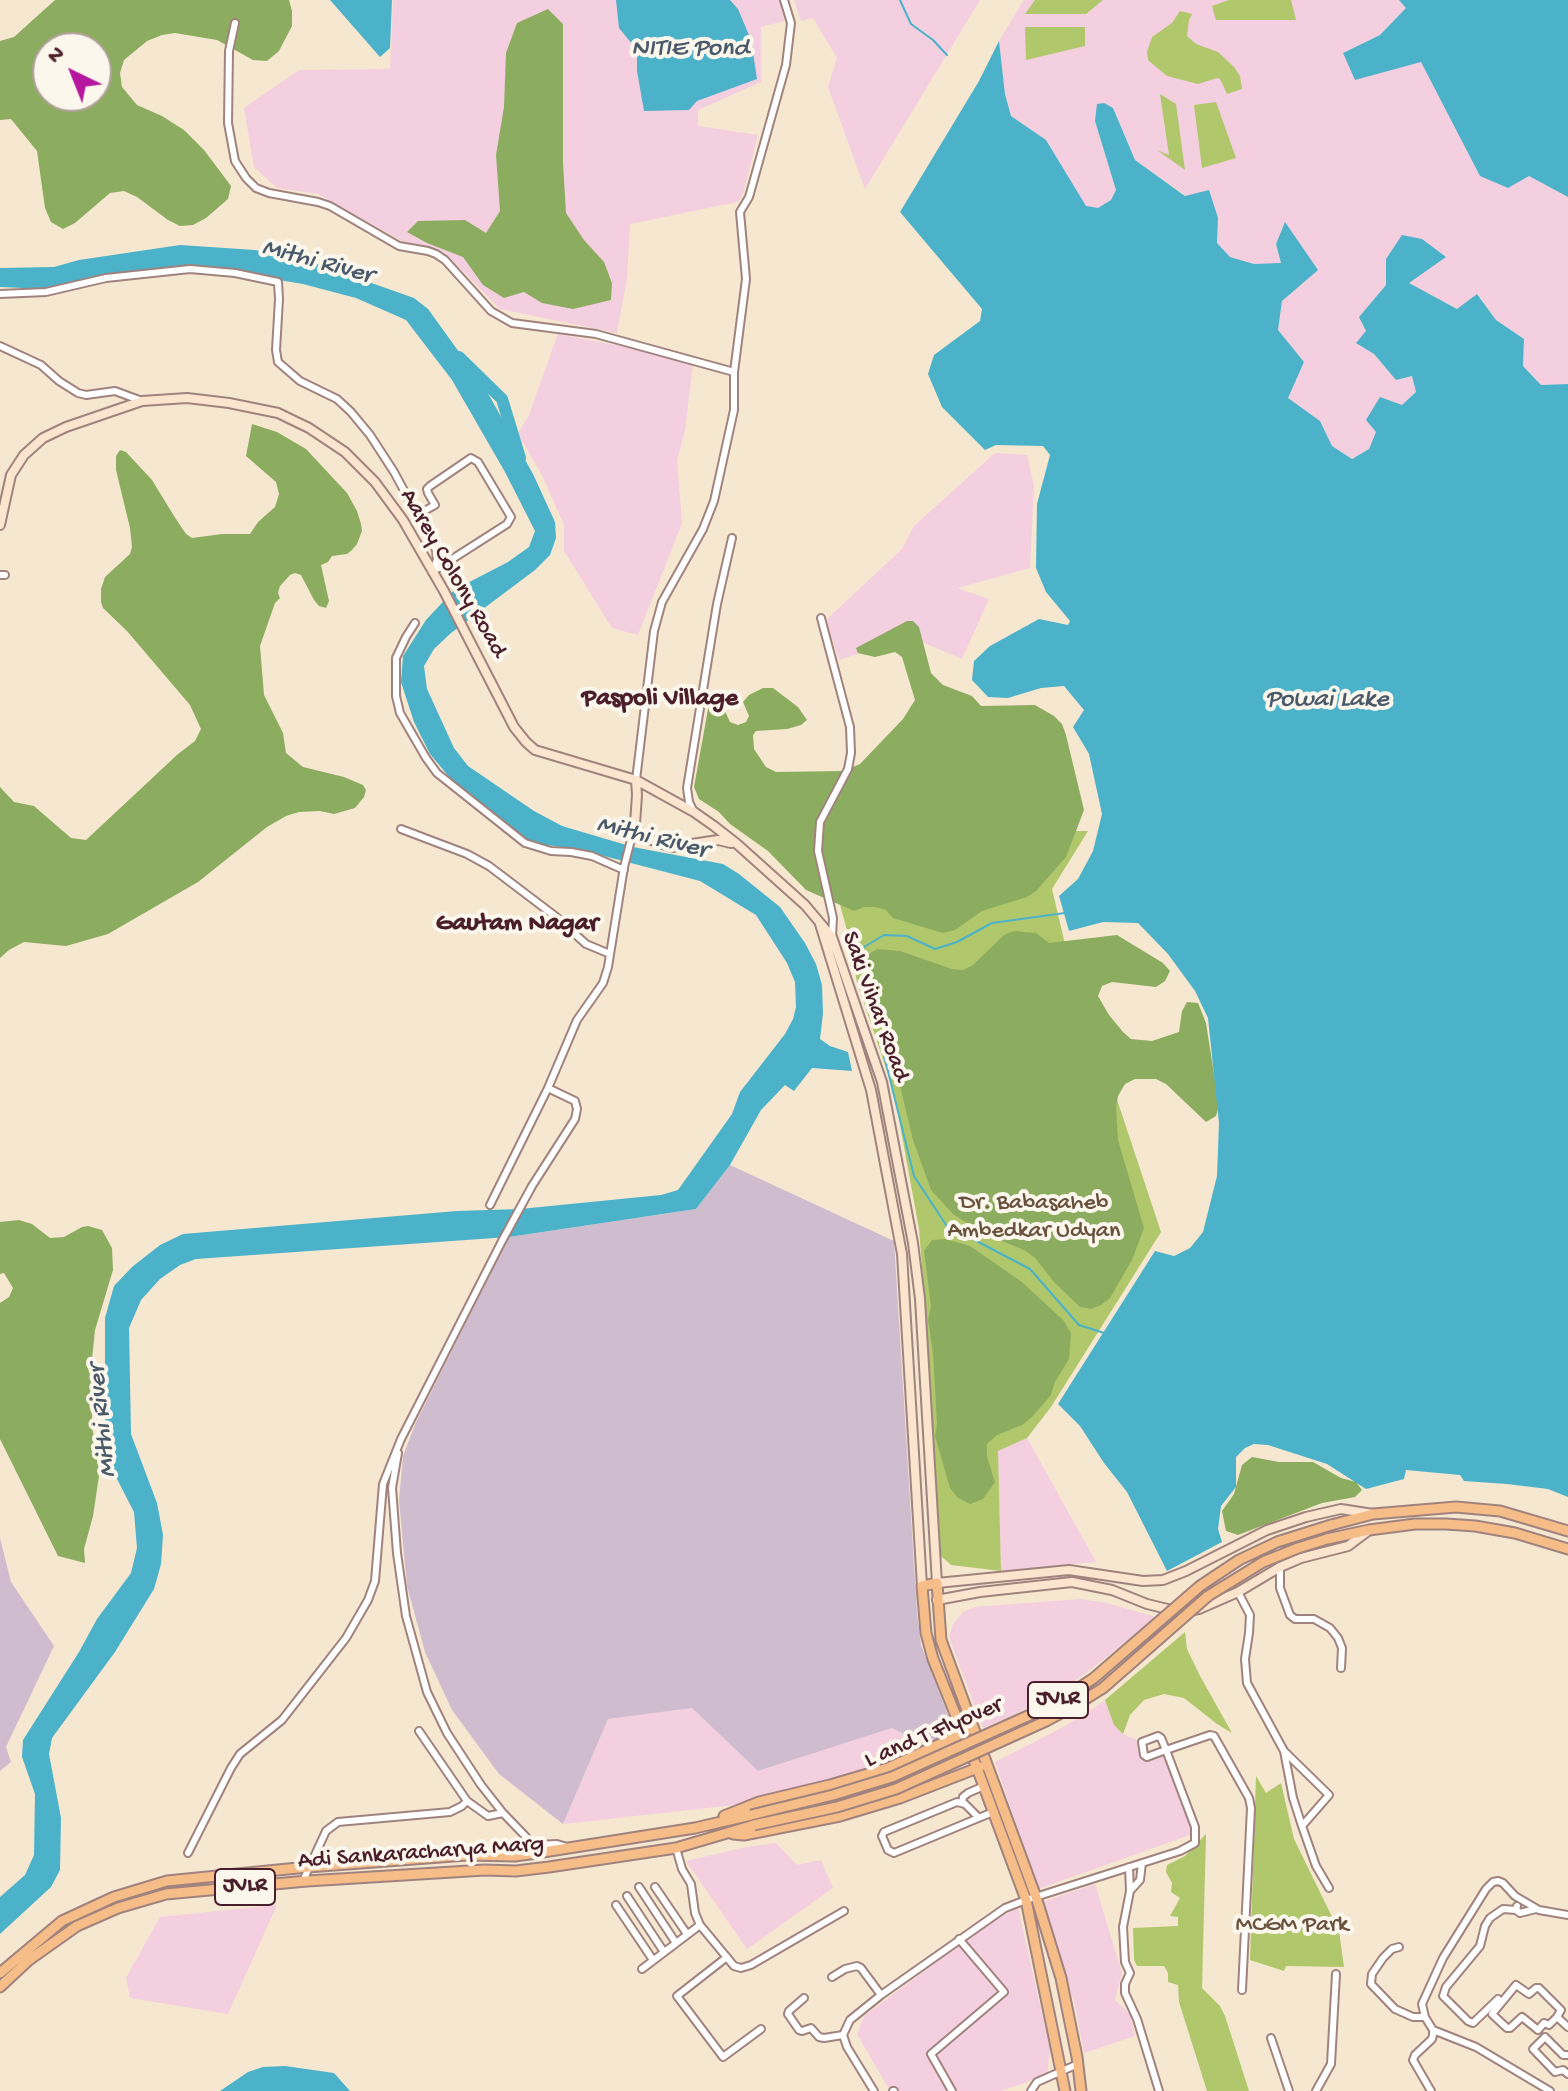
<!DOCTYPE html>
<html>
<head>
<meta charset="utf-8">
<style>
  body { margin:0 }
  #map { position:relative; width:1568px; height:2091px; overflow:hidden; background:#f6e7d0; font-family:"Gochi Hand",sans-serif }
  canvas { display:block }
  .north { position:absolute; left:32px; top:32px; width:80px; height:80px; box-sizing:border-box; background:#fbf7ec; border:2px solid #b4a19f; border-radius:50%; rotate:317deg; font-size:22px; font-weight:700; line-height:32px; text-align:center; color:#4a1f2b }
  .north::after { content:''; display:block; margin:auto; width:28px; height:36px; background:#b5179e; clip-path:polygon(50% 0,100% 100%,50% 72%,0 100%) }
</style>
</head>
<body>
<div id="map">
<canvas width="1568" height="2091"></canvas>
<div class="north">N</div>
</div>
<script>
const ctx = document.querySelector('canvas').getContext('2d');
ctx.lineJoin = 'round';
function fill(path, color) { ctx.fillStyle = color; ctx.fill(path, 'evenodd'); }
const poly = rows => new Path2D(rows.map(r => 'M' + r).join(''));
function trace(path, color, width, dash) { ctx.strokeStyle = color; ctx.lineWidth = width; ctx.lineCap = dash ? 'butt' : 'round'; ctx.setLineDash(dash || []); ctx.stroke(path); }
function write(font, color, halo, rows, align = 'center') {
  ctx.font = font + ' "Gochi Hand",sans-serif'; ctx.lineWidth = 8; ctx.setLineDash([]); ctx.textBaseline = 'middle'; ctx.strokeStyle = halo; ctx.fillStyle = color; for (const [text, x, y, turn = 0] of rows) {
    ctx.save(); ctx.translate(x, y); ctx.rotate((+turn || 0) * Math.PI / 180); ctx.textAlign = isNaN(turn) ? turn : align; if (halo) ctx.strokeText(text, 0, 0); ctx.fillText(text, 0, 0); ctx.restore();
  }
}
fill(poly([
  [393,0,780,0,784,21,761,27,761,82,698,110,698,126,758,135,742,198,737,202,630,224,627,278,617,333,500,309,444,252,402,241,318,194,277,188,254,167,244,108,299,70,390,69],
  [794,0,980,0,865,189,828,87,837,58,813,18,801,21],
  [1024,0,1399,0,1407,8,1380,35,1343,53,1422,62,1480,176,1529,176,1568,197,1568,384,1541,385,1523,366,1524,339,1496,320,1478,294,1458,309,1408,283,1386,259,1386,285,1359,317,1367,331,1374,354,1396,380,1413,376,1416,392,1376,432,1369,449,1352,459,1332,446,1320,421,1287,398,1304,362,1278,330,1282,301,1286,223,1276,244,1281,264,1254,264,1230,257,1217,243,1218,218,1135,160,1113,108,1095,121,1116,190,1111,200,1098,209,1085,206,1046,140,1011,116,1005,94,999,41],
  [558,334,651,352,693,364,685,430,677,460,682,523,638,635,612,628,564,551,564,525,542,475,518,434,529,415],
  [995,453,1027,455,1034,486,1030,568,957,588,989,599,962,659,910,637,839,660,826,620,902,549,914,526],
  [1027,1438,1096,1562,1001,1571,998,1451],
  [1080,1599,1107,1603,1156,1617,1094,1667,1061,1691,1005,1719,983,1728,949,1637,953,1624,963,1612,975,1607],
  [1105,1700,1114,1725,1123,1734,1136,1740,1142,1755,1161,1750,1193,1829,1190,1835,1038,1889,995,1762,1052,1733,1080,1717],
  [692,1708,758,1771,892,1728,903,1733,910,1752,857,1772,734,1805,563,1824,608,1719],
  [776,1843,797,1865,821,1860,833,1888,747,1949,686,1861,747,1847],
  [1095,1884,1122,1973,1115,2000,1130,2014,1135,2036,1084,2053,1074,2001,1042,1902],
  [277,1905,228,2014,130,1998,126,1978,160,1917],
  [1018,1908,1050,2049,1047,2075,1001,2091,890,2091,857,2034,864,2016,990,1922]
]), '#f3cfe0');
fill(poly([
  [730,1165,894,1241,917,1613,921,1645,955,1733,910,1752,902,1733,892,1728,758,1771,692,1708,608,1719,563,1824,499,1774,452,1710,425,1652,407,1586,399,1500,403,1456,416,1422,509,1237,696,1209],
  [0,1538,11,1582,54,1646,6,1747,11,1762,0,1771]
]), '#cfbdcf');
fill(poly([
  [1035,0,1103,0,1086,14,1025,14],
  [1229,0,1291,0,1296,20,1216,20,1212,6],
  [1180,11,1192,14,1189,20,1187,36,1196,44,1218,52,1234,67,1240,76,1242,89,1227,94,1220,79,1217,78,1198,84,1167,76,1148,60,1147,52,1152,37,1172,23],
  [1025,27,1085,27,1085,46,1026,60],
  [1160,94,1176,104,1185,170,1157,150,1169,155],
  [1216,102,1236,158,1202,168,1194,105],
  [1021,831,1088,831,1052,889,1064,940,1161,1232,1051,1407,1027,1438,998,1451,1001,1571,951,1565,932,1548,929,1522,926,1318,919,1229,894,1092,857,982,847,930,828,862],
  [1185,1632,1187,1649,1200,1676,1232,1733,1217,1724,1184,1698,1164,1694,1144,1700,1130,1715,1123,1734,1114,1725,1105,1700],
  [1256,1776,1266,1793,1281,1783,1294,1839,1339,1931,1344,1967,1286,1966,1284,1971,1250,1960],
  [1206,1834,1202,1988,1220,2006,1225,2016,1249,2091,1207,2091,1179,2002,1178,1985,1168,1982,1168,1973,1164,1966,1137,1966,1134,1960,1133,1928,1178,1926,1178,1917,1170,1916,1180,1898,1171,1892,1172,1883,1166,1872,1167,1865,1185,1856]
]), '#b1c76c');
fill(poly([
  [55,0,289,0,292,11,292,26,279,51,267,61,253,60,217,40,175,33,162,35,147,41,124,60,120,73,122,87,137,105,162,116,184,130,204,150,231,186,228,199,206,218,193,225,180,226,168,220,137,197,124,191,110,193,75,223,63,229,51,222,45,208,37,151,11,119,0,120,0,41,14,37],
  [48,48,96,48,96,96,48,96],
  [548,9,563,24,563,163,566,213,584,240,604,262,612,283,611,300,573,309,542,303,524,292,504,298,483,285,463,257,427,243,407,232,418,221,465,220,486,233,500,211,496,155,504,107,506,53,517,23],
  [252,424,277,432,306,449,347,493,357,511,361,524,362,531,357,544,352,550,347,554,332,556,328,562,321,565,329,601,326,608,319,606,314,600,301,575,295,573,290,575,280,586,278,593,280,598,275,603,260,646,264,695,283,733,286,753,303,767,344,777,363,785,366,790,364,797,355,808,334,814,320,811,299,812,286,816,267,827,198,882,108,934,66,946,24,942,9,950,0,958,0,787,14,802,34,806,71,838,86,840,178,754,195,741,201,729,190,705,127,631,103,608,101,602,101,589,105,577,130,554,132,547,130,528,116,470,116,456,120,450,126,452,152,480,174,516,186,534,192,538,222,534,250,534,258,522,275,507,279,494,276,482,246,456],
  [907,621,913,621,919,627,931,673,943,685,972,696,981,706,1035,705,1054,716,1062,724,1066,735,1084,810,1066,857,1036,891,1027,897,982,911,955,930,943,933,893,918,886,910,876,907,864,907,854,911,806,890,768,851,730,824,719,812,699,799,694,787,710,698,718,696,730,722,738,725,746,722,749,716,743,702,749,695,763,688,773,688,798,707,807,720,801,725,787,729,756,731,753,735,754,749,766,767,776,772,843,771,860,764,903,719,915,700,902,657,895,652,875,657,858,653,856,648],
  [1014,931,1036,933,1049,943,1117,935,1163,963,1170,971,1165,981,1156,987,1112,982,1102,986,1098,996,1109,1015,1123,1032,1131,1039,1152,1041,1179,1032,1182,1011,1187,1002,1198,1003,1206,1023,1219,1106,1216,1116,1206,1122,1166,1084,1156,1079,1135,1079,1125,1084,1118,1096,1116,1107,1118,1140,1144,1228,1132,1260,1110,1298,1101,1305,1091,1309,1080,1307,1055,1283,1035,1258,1026,1251,981,1232,953,1214,931,1190,913,1140,886,1027,867,986,865,964,869,954,877,949,900,951,952,969,963,970,973,965,1004,935],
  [19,1220,32,1224,50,1238,64,1237,82,1227,88,1226,102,1230,112,1248,113,1270,95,1330,92,1359,92,1428,97,1451,99,1476,93,1516,84,1549,85,1563,58,1556,0,1439,0,1303,9,1297,13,1288,4,1273,0,1274,0,1222],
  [945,1239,970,1246,1022,1282,1064,1321,1071,1333,1069,1359,1055,1382,1051,1395,1032,1417,1022,1425,997,1435,987,1444,987,1457,995,1482,983,1499,970,1504,958,1498,950,1488,935,1436,937,1424,933,1353,928,1320,931,1306,924,1251,932,1240],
  [1252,1457,1279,1462,1313,1462,1341,1478,1356,1482,1362,1490,1355,1497,1322,1503,1238,1535,1226,1531,1222,1511,1234,1494,1242,1465]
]), '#8cac60');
fill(poly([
  [330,0,392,0,390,48,380,57],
  [616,0,730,0,738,9,751,40,757,79,697,101,689,110,644,111,637,71,637,50,619,28],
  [1399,0,1568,0,1568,197,1529,176,1508,188,1480,176,1421,62,1355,80,1343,53,1380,35,1406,8],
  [999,41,1005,94,1011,116,1046,140,1086,206,1098,208,1111,200,1116,190,1095,121,1097,104,1104,103,1113,108,1135,160,1185,196,1209,190,1218,218,1217,243,1230,257,1254,264,1281,263,1276,244,1285,222,1318,270,1282,301,1278,330,1304,362,1288,398,1320,421,1332,446,1352,459,1369,449,1376,432,1366,420,1380,397,1402,405,1416,392,1412,376,1396,380,1374,354,1356,343,1366,331,1359,317,1386,285,1386,259,1402,235,1422,239,1446,257,1409,283,1457,309,1477,294,1496,320,1524,339,1523,366,1541,385,1568,384,1568,1497,1548,1489,1507,1484,1464,1481,1460,1475,1406,1470,1404,1479,1366,1489,1327,1464,1268,1445,1254,1444,1245,1448,1236,1457,1236,1487,1221,1506,1218,1529,1222,1542,1167,1571,1127,1492,1104,1463,1080,1426,1058,1404,1155,1251,1174,1256,1190,1248,1203,1232,1217,1176,1219,1123,1208,1018,1195,991,1168,954,1138,923,1103,922,1069,931,1059,896,1078,879,1093,851,1102,814,1089,754,1073,727,1084,710,1064,686,1041,688,1008,698,988,697,972,680,974,661,990,646,1039,619,1068,625,1070,621,1046,592,1036,568,1037,504,1050,455,1043,446,996,445,985,450,942,407,928,374,934,355,980,321,982,309,900,212,979,81],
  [180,245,255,250,306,260,414,298,428,309,485,388,533,474,555,522,556,538,550,555,535,570,451,633,434,649,424,666,427,689,454,748,468,766,534,811,562,826,633,847,723,864,739,874,780,907,805,943,816,964,822,985,823,1013,820,1039,830,1046,848,1052,852,1071,812,1068,794,1091,785,1085,761,1110,730,1165,696,1209,509,1237,196,1259,180,1265,160,1279,141,1300,129,1328,131,1434,157,1503,163,1535,161,1564,154,1589,115,1652,52,1738,49,1754,61,1818,60,1870,51,1887,0,1934,0,1897,25,1875,34,1855,35,1794,22,1757,23,1740,79,1652,97,1619,131,1573,137,1548,134,1512,117,1479,105,1447,105,1318,114,1286,132,1267,160,1245,183,1234,457,1211,520,1209,661,1195,678,1190,732,1114,740,1092,785,1034,793,1019,796,1007,795,982,787,963,756,915,700,881,581,850,540,844,524,838,499,821,450,778,430,754,414,722,401,682,403,656,426,620,454,590,508,562,529,547,535,531,505,472,452,380,406,320,356,298,303,284,188,265,101,276,46,289,0,287,0,268,54,267,79,260],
  [285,2066,334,2073,350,2091,220,2091,248,2072,263,2067]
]), '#4bb2ca');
trace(poly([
  [900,0,911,24,933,40,947,55],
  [851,955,884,935,907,936,935,949,957,942,992,923,1065,913],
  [884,1055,914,1176,946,1225,1030,1269,1079,1325,1104,1333]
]), '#4bb2ca', 2);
trace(poly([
  [459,357,502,399,520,458]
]), '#4bb2ca', 12);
const street = poly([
  [235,23,229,51,228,123,235,161,246,178,256,188,269,193,318,202,330,206,399,246,428,251,436,254,445,260,491,311,512,323,596,334,734,372],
  [0,294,46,292,106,278,190,269,235,273,278,282,279,299,276,350,278,362,300,381,337,399,351,412,370,435,394,472,436,550,437,560,432,572],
  [0,346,41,365,59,381,78,393,86,395,115,391,142,401],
  [417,515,435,505,428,493,427,489,430,486,471,458,478,462,511,517,507,524,432,572],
  [0,575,5,575],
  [821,618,850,727,851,753,848,769,820,822,818,851,833,918,832,937,830,938],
  [415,623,406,637,396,658,396,696,400,713,426,758,437,773,525,843,551,851,571,852,592,856,624,870],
  [636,780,654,631,662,602,703,529,714,501,734,410,734,372,746,279,740,212,749,197,786,65,791,23,784,0],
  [694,812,689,802,687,788,717,604,732,538],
  [401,829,467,854,489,866,555,916,586,944,610,954],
  [490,1205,548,1088,577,1020,603,983,608,967,624,867,635,824],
  [398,1453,392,1488,397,1553,406,1616,427,1692,447,1733,481,1785,503,1813,529,1840,536,1845,557,1844,567,1847],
  [1280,1567,1280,1588,1290,1615,1295,1619,1314,1619,1330,1628,1338,1638,1342,1648,1341,1668],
  [1238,1592,1250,1615,1249,1633,1245,1659,1247,1683,1284,1751,1293,1798,1302,1826,1316,1866,1329,1888],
  [1284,1751,1329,1795,1302,1826],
  [467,1801,488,1816,503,1813],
  [962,1803,963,1797,968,1793,984,1786],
  [978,1817,965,1804,957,1802,884,1832,882,1836,888,1850,894,1853,993,1812],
  [676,1848,682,1869,691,1884,695,1913,700,1925,734,1966,741,1968,751,1965,844,1911],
  [188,1853,231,1768,240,1754,282,1720,346,1638,368,1600,375,1581,383,1484,401,1439,502,1241,532,1186,575,1119,577,1109,575,1101,552,1090],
  [1129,1867,1130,1891,1123,1927,1125,1962,1130,1973,1125,1984,1125,1993,1137,2019,1159,2091],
  [303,1881,326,1831,338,1822,450,1812,462,1806,467,1801,419,1731],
  [639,1887,676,1943],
  [655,1887,687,1934],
  [1130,1891,1140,1880,1142,1863],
  [627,1896,664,1952],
  [616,1905,653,1960],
  [1517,1906,1516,1910,1520,1913,1536,1909],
  [1399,1947,1392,1949,1383,1958,1372,1974,1371,1984,1395,2009,1413,2017,1425,2017],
  [727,1957,677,1996,723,2057,761,2029],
  [642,1969,700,1925],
  [832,1977,845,1969,857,1966,861,1968,881,1995],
  [804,1998,789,2011,788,2014,799,2030,802,2031,811,2028,819,2037,824,2038,843,2035],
  [1498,1999,1473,2023,1468,2021,1443,1996,1446,1987,1480,1946,1485,1926,1490,1918,1503,1909,1516,1910],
  [1557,2017,1561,2010,1539,1988,1536,1988,1529,1994,1516,1985,1492,2014,1507,2028,1510,2028,1522,2017,1538,2030,1544,2023,1549,2025,1557,2017,1568,2027],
  [1433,2030,1476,2047,1550,2091],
  [843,2035,850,2020,881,1995,1005,1908,1026,1900,1180,1851,1195,1843,1195,1827,1166,1750,1161,1738,1158,1736,1142,1742,1144,1755,1147,1757,1155,1754,1166,1750,1210,1735,1214,1736,1249,1798,1251,1808,1242,1990],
  [843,2035,847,2047,874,2091],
  [1271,2038,1289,2091],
  [1568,2055,1563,2055,1545,2037,1533,2049,1555,2072,1563,2070,1568,2074],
  [893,2091,894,2091],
  [952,2091,931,2054,1004,1992,959,1939],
  [1031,2091,1037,2082,1078,2064],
  [1316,2091,1331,2064,1336,1974],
  [1431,2091,1413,2060,1415,2055,1432,2039,1433,2035,1433,2030,1425,2017,1422,2004,1443,1958,1486,1889,1493,1882,1498,1881,1503,1883,1515,1896,1539,1910,1568,1915]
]);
const secondary = poly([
  [0,525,11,475,24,455,43,438,66,427,142,401,187,398,229,403,278,413,309,428,345,452,375,482,403,520,444,591,514,727,526,742,535,750,636,780,694,812,714,826,737,844,805,905,832,937,882,1082,913,1243,920,1299,937,1583,1069,1570,1143,1581,1163,1580,1186,1571,1267,1530,1306,1517,1341,1509,1373,1514],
  [636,780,637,795,635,824,639,833,646,838,672,847,718,840,731,843],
  [820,924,871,1090,902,1254,922,1586],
  [937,1600,980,1592,1072,1582,1112,1590,1147,1604,1180,1612,1199,1609,1238,1592,1280,1567,1301,1558,1348,1546,1368,1531]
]);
const primary = poly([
  [1331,1525,1373,1514,1456,1507,1500,1511,1568,1531],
  [1327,1539,1369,1530,1415,1524,1446,1524,1475,1526,1515,1533,1568,1549],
  [724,1816,759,1802,830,1785,888,1768,966,1732],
  [733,1834,744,1835,840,1816,900,1798,980,1767],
  [0,1973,62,1921,114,1897,167,1881,308,1867,467,1855,515,1856,537,1853,695,1828,751,1815],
  [0,1987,29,1960,77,1926,118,1908,166,1894,307,1881,485,1870,516,1871,549,1867,676,1848,754,1825],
  [1065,2091,1026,1900,977,1768,933,1659,926,1633,922,1586,937,1583,941,1640,1036,1897,1061,1978,1077,2057,1081,2091]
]);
trace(street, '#a0837e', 10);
trace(secondary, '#a0837e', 12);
trace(primary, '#a0837e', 13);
trace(street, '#fff', 6);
trace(secondary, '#fce5cf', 8);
trace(primary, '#f7bd88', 9);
const primaryBridge = poly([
  [751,1815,833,1795,892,1777,1041,1710,1070,1694,1094,1678,1200,1586,1239,1560,1277,1542,1331,1525],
  [754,1825,837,1807,896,1789,1046,1721,1076,1705,1103,1688,1208,1596,1263,1562,1298,1548,1327,1539]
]);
trace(primaryBridge, '#a0837e', 13, []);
trace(primaryBridge, '#f7bd88', 9);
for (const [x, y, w] of [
  [1058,1700,60],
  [245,1887,60]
]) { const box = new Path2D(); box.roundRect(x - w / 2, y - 18, w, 36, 6); ctx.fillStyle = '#fbf7ec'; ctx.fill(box); trace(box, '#4a1f2b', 2); }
write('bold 22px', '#4a1f2b', null, [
  ["JVLR",1058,1700],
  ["JVLR",245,1887]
]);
write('24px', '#4a1f2b', '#fbf7ec', [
  ["Aarey Colony Road",452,574,60],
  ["Saki Vihar Road",874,1007,70],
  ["L and T Flyover",934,1734,-23],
  ["Adi Sankaracharya Marg",421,1854,-4]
]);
write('24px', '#69513e', '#fbf7ec', [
  ["Dr. Babasaheb",1034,1204],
  ["Ambedkar Udyan",1034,1232],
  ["MCGM Park",1292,1926]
]);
write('italic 26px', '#4a5a6b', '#fbf7ec', [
  ["NITIE Pond",690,50],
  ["Mithi River",317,263,15],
  ["Powai Lake",1327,701],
  ["Mithi River",652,839,14],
  ["Mithi River",104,1421,-96]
]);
write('bold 26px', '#4a1f2b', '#fbf7ec', [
  ["Paspoli Village",660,700],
  ["Gautam Nagar",517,925]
]);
</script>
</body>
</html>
